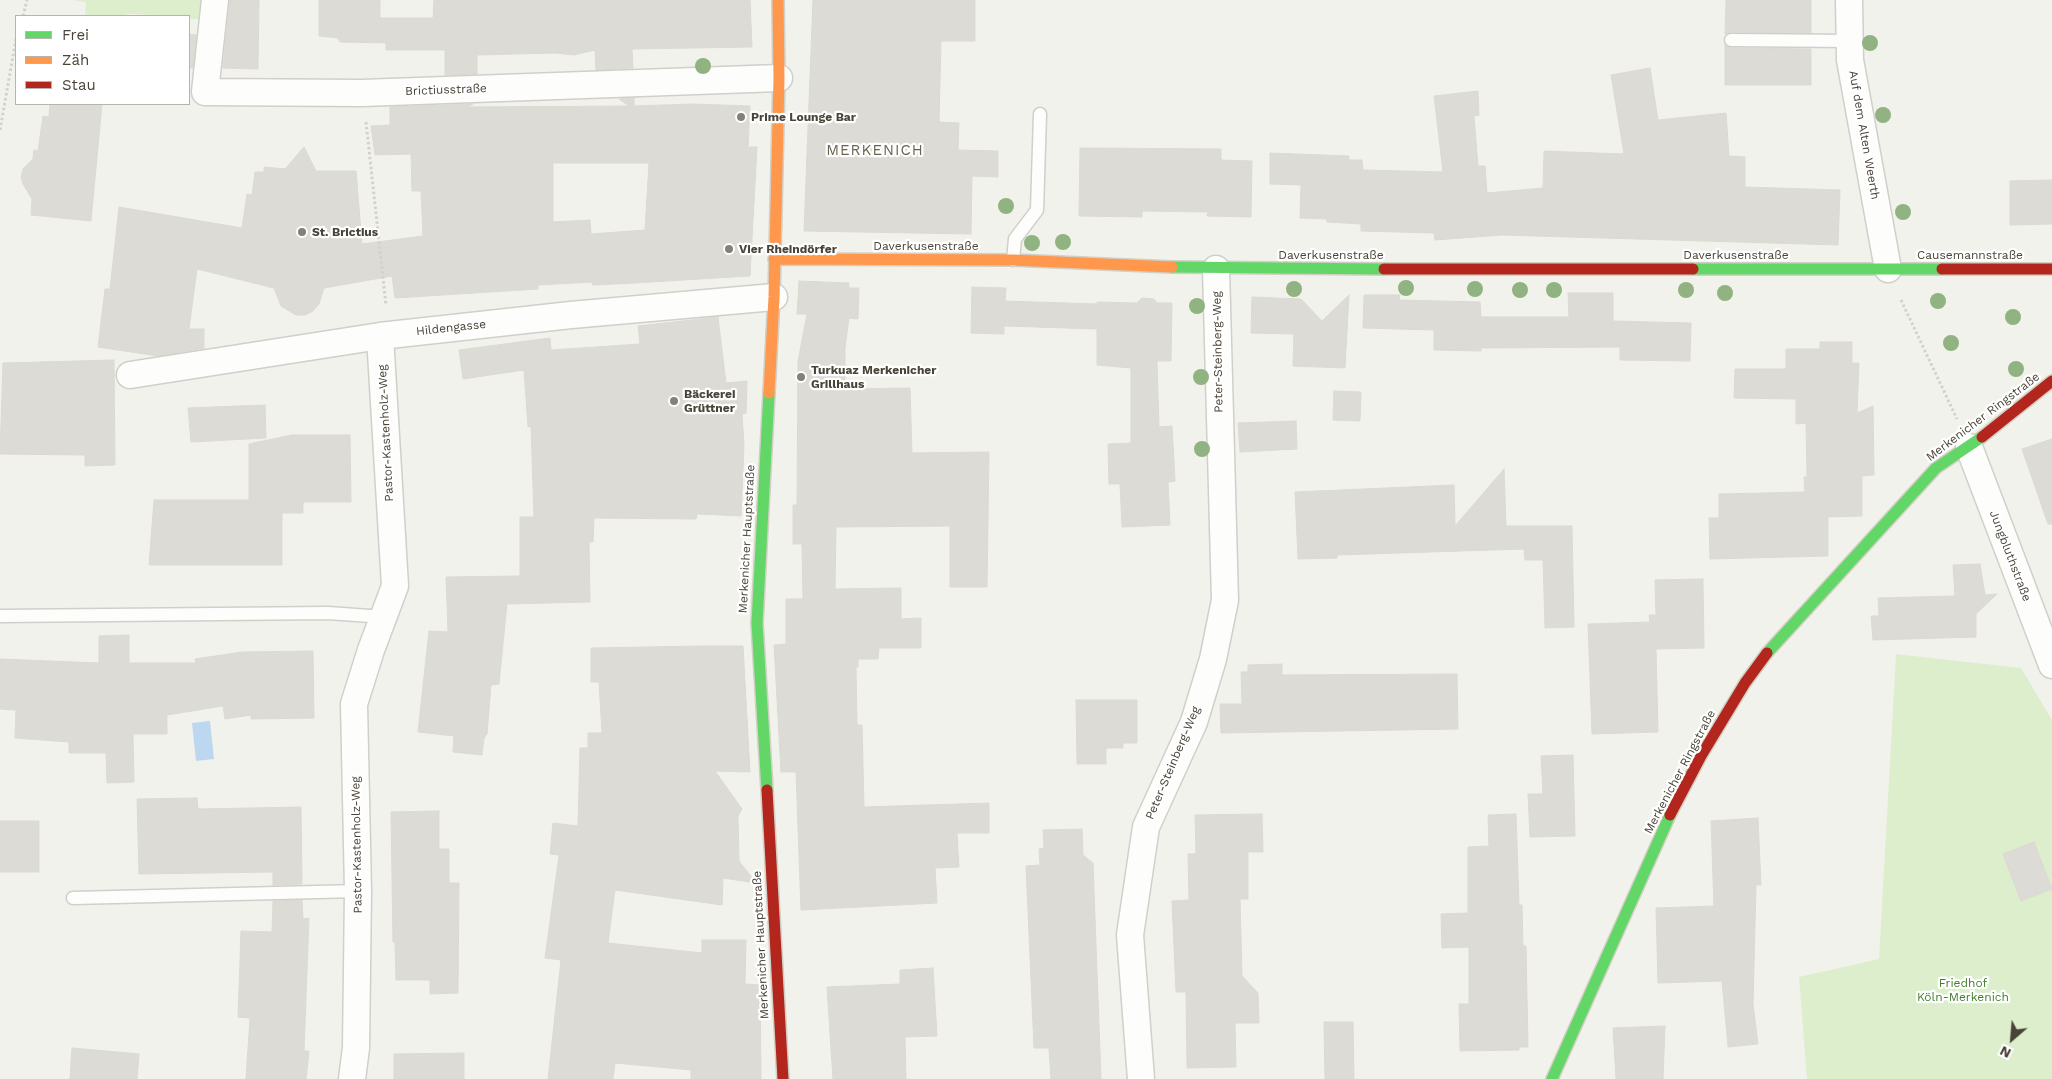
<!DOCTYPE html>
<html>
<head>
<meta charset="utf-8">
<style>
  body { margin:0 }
  #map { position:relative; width:2052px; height:1079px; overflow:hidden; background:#f2f2ed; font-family:"Work Sans",sans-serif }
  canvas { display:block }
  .legend { position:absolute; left:15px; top:15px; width:175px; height:90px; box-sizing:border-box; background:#fff; border:1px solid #b7b4af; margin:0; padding:6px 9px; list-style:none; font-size:15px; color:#4a4438 }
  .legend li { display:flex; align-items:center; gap:10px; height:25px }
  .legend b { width:25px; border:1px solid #b7b4af }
  .north { position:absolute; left:1987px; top:1014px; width:50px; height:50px; -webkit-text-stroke:4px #fff; paint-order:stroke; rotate:207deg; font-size:14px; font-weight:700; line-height:20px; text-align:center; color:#4a4438 }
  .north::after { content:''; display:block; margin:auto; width:18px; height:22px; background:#4a4438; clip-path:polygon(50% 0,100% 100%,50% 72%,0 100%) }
</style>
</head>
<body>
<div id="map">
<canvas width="2052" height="1079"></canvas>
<ul class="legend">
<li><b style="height:6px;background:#63d668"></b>Frei</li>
<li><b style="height:6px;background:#ff974d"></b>Zäh</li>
<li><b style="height:6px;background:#b3261e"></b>Stau</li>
</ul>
<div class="north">N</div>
</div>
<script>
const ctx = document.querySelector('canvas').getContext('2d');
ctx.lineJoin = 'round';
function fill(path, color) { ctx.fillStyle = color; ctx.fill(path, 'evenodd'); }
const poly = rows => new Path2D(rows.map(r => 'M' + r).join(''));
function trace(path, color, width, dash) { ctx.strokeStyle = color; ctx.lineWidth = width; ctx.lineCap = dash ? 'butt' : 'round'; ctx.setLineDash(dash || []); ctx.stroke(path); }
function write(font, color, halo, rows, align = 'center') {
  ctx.font = font + ' "Work Sans",sans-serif'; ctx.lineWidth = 4.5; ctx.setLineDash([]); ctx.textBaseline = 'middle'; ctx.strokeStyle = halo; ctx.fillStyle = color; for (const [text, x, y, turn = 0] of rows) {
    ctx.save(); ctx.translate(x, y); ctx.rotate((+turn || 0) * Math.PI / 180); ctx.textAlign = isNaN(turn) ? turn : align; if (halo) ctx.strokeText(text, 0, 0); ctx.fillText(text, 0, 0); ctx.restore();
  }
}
fill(poly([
  [72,0,202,0,199,19,189,19,189,16,127,14,126,16,85,16,86,2],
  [1896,654,2021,668,2052,720,2052,1079,1807,1079,1799,977,1879,959]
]), '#ddeecd');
fill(poly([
  [210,721,214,759,196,761,192,723]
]), '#bdd7f0');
const building = poly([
  [230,0,259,0,258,69,223,68,230,0],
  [319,0,380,0,380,18,433,18,434,0,750,0,752,47,632,49,633,68,596,70,595,50,574,55,556,53,477,55,477,74,445,75,445,50,386,50,386,43,340,42,338,38,319,36,319,0],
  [813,0,975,0,975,41,941,41,939,122,959,123,958,150,998,151,998,177,972,176,971,234,804,231,813,0],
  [1726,0,1811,0,1811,33,1731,32,1725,34,1726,0],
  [189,34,196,35,193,68,189,68,189,34],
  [1725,45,1731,48,1811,49,1811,85,1725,85,1725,45],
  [1650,68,1658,120,1726,113,1729,156,1745,157,1745,187,1840,190,1838,245,1502,235,1435,240,1434,233,1361,231,1361,224,1327,222,1327,219,1300,218,1301,185,1270,184,1270,153,1349,156,1349,160,1362,160,1363,170,1443,172,1434,96,1478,91,1479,115,1474,116,1478,166,1485,166,1487,193,1543,188,1544,151,1624,154,1611,75,1650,68],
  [634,98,634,106,693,104,750,106,748,147,757,147,750,276,634,283,593,285,592,282,538,285,538,289,395,298,392,276,324,288,319,304,313,311,305,315,296,315,281,306,274,288,197,269,189,329,204,329,204,348,158,356,98,347,105,289,110,289,119,207,242,228,247,194,252,195,255,172,264,172,264,167,285,169,304,147,316,171,356,171,362,244,423,236,421,191,412,191,411,154,375,155,371,126,390,125,390,107,473,104,468,107,629,106,619,99,634,98],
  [553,163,649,163,645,230,591,234,590,220,553,222,553,163],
  [50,104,102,104,91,221,31,215,32,199,23,184,21,177,23,169,33,159,34,150,38,151,43,116,49,117,50,104],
  [1080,148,1221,149,1221,160,1252,161,1251,217,1207,216,1208,212,1142,211,1142,217,1079,216,1080,148],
  [2052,180,2052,224,2010,225,2010,181,2052,180],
  [799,281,849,283,849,288,859,288,858,319,849,318,845,348,845,389,910,388,912,453,989,452,987,587,950,587,950,526,836,527,835,589,901,588,901,619,921,618,921,648,879,648,878,659,858,659,858,667,856,667,857,725,862,725,864,807,989,803,989,833,957,833,959,867,935,868,937,903,801,910,796,772,781,772,774,645,786,644,786,599,803,599,802,544,793,544,793,505,797,505,798,361,807,314,797,314,799,281],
  [972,287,1006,288,1005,301,1097,304,1097,302,1137,303,1142,298,1154,299,1157,303,1172,303,1171,361,1157,361,1159,427,1172,426,1175,481,1168,482,1170,525,1122,527,1120,484,1109,484,1108,444,1131,443,1131,368,1097,365,1097,329,1004,326,1004,334,971,333,972,287],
  [1568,293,1613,293,1613,321,1691,323,1690,361,1620,360,1620,347,1481,348,1481,351,1434,350,1434,330,1363,328,1364,295,1400,295,1399,300,1480,302,1481,317,1569,317,1568,293],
  [1349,295,1345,368,1293,366,1294,334,1251,333,1252,297,1301,299,1322,321,1349,295],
  [718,317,726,383,747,381,746,413,742,414,744,445,741,516,697,514,696,519,594,518,593,542,589,542,590,602,507,604,499,684,491,685,487,734,484,738,482,755,453,752,454,736,418,732,429,631,448,632,446,577,520,576,520,517,534,517,531,426,528,427,524,370,463,379,459,350,550,338,551,350,640,344,638,326,718,317],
  [1820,342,1852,342,1852,363,1859,363,1857,413,1873,406,1874,475,1862,476,1862,516,1828,517,1828,556,1710,559,1709,518,1719,518,1719,494,1805,492,1804,477,1807,477,1806,423,1796,424,1796,399,1734,398,1735,369,1786,369,1786,349,1820,349,1820,342],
  [114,360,115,465,85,466,85,455,0,454,3,363,114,360],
  [1334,391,1361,392,1360,421,1333,420,1334,391],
  [265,405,266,438,191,442,188,408,265,405],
  [1296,421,1297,449,1240,452,1238,423,1296,421],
  [292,435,350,435,351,502,303,502,303,513,282,513,282,565,149,565,154,500,249,500,249,444,292,435],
  [2052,439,2052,524,2048,524,2022,449,2052,439],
  [1504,469,1506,526,1572,526,1574,627,1545,628,1543,560,1525,560,1524,549,1337,555,1337,558,1298,559,1295,492,1454,485,1455,526,1504,469],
  [1980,564,1985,595,1997,594,1976,614,1976,637,1873,640,1871,616,1879,616,1878,598,1955,596,1953,565,1980,564],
  [1703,579,1704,648,1656,649,1658,732,1592,734,1588,624,1650,622,1649,615,1656,615,1655,580,1703,579],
  [129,635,129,663,196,663,195,659,242,652,313,651,314,718,251,719,251,715,225,719,223,706,167,715,167,734,133,734,134,782,107,783,106,753,69,753,69,742,15,738,16,710,0,709,0,659,99,663,99,636,129,635],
  [702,646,743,646,750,772,715,771,742,809,738,816,739,861,756,883,723,878,722,905,615,890,608,943,702,953,702,940,746,940,745,984,760,985,761,1079,691,1079,691,1070,615,1063,613,1079,548,1079,561,960,545,958,559,855,550,854,553,823,578,826,580,748,588,748,588,733,602,733,599,682,591,682,591,648,702,646],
  [1282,664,1282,675,1457,674,1458,729,1221,733,1220,704,1242,704,1241,672,1248,672,1248,665,1282,664],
  [1076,700,1137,700,1137,743,1123,743,1123,748,1106,748,1106,764,1077,764,1076,700],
  [1573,755,1575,836,1530,837,1528,794,1543,794,1541,756,1573,755],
  [197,798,198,809,301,807,302,884,273,885,273,872,139,874,137,799,197,798],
  [439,811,439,849,449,849,449,883,459,883,458,993,430,994,430,980,396,980,395,942,393,942,391,812,439,811],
  [1262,814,1263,852,1248,852,1248,899,1240,899,1242,976,1258,993,1259,1023,1235,1023,1236,1067,1187,1068,1186,992,1176,992,1172,901,1189,900,1188,854,1196,854,1195,815,1262,814],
  [1516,814,1519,905,1522,905,1523,946,1526,946,1528,1047,1519,1047,1519,1050,1460,1051,1459,1004,1469,1004,1469,947,1442,948,1441,914,1468,913,1468,847,1489,846,1488,815,1516,814],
  [1758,818,1761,885,1756,885,1753,1004,1758,1044,1728,1047,1722,981,1658,983,1656,908,1714,906,1711,821,1758,818],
  [0,821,39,821,39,872,0,872,0,821],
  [1082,829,1083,855,1093,863,1101,1079,1051,1079,1049,1048,1034,1048,1026,866,1040,865,1039,849,1044,848,1043,830,1082,829],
  [2034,842,2052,889,2021,901,2003,854,2034,842],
  [302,900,303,919,309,918,304,1051,309,1051,306,1079,246,1079,250,1018,238,1017,241,931,272,932,273,901,302,900],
  [933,968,937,1036,905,1037,906,1079,833,1079,827,987,900,984,900,970,933,968],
  [1324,1022,1353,1022,1354,1079,1325,1079,1324,1022],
  [1665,1026,1663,1079,1616,1079,1613,1028,1665,1026],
  [72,1048,139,1054,137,1079,70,1079,72,1048],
  [464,1053,464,1079,394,1079,394,1054,464,1053]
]);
fill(building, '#dcdbd5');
trace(building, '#dbd9d2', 1);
const lane = poly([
  [1731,40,1850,41],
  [1013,260,1015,239,1037,210,1040,114],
  [0,616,328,613,384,617],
  [73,898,358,891]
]);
const street = poly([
  [215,0,205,92,362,93,779,78],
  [1849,0,1850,60,1888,269],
  [130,375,380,336,571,315,774,297],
  [1969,447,2052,665],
  [352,1079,356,1048,358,891,354,704,371,650,395,586,380,336],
  [1141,1079,1130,935,1146,827,1194,722,1213,659,1225,600,1216,269]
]);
const fast = poly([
  [1172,267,1384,269],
  [1693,269,1942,269],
  [1767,653,1936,468,1982,437],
  [767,790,757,623,769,393],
  [1552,1079,1670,815]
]);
const slow = poly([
  [774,259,1013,260,1172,267],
  [769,393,774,297,779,78,778,0]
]);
const jam = poly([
  [1384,269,1693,269],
  [1942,269,2052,269],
  [1982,437,2052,381],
  [767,790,783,1079],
  [1670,815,1701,756,1745,683,1767,653]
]);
trace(lane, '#d0cfca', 15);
trace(street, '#d0cfca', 29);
trace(fast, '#d2d0c4', 14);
trace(slow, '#d2d0c4', 14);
trace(jam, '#d2d0c4', 14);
trace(poly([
  [23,16,27,0],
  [366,122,386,305],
  [0,130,16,39],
  [1901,300,1957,419]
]), '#d2d2cb', 3, [2.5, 2.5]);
trace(lane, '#fdfdfc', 12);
trace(street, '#fdfdfc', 26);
trace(fast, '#63d668', 11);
trace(slow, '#ff974d', 11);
trace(jam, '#b3261e', 11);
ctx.fillStyle = '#91b281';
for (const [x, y] of [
  [1870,43],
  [703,66],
  [1883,115],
  [1006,206],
  [1903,212],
  [1063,242],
  [1032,243],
  [1406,288],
  [1294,289],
  [1475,289],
  [1520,290],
  [1554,290],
  [1686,290],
  [1725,293],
  [1938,301],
  [1197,306],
  [2013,317],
  [1951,343],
  [2016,369],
  [1201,377],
  [1202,449]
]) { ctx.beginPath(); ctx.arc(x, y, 8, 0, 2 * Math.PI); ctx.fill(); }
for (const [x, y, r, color] of [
  [741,117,5,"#858177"],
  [302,232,5,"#858177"],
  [729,249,5,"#858177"],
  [801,377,5,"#858177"],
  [674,401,5,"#858177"]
]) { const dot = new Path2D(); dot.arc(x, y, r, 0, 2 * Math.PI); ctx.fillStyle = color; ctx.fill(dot); trace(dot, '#fff', 2); }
write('12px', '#4a4438', '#fff', [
  ["Brictiusstraße",446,90,-2],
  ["Auf dem Alten Weerth",1864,135,80],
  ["Daverkusenstraße",926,246],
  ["Daverkusenstraße",1331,255],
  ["Daverkusenstraße",1736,255],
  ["Causemannstraße",1970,255],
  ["Hildengasse",451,328,-6],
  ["Peter-Steinberg-Weg",1218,352,-91],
  ["Merkenicher Ringstraße",1983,417,-37],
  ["Pastor-Kastenholz-Weg",386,433,-93],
  ["Merkenicher Hauptstraße",747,539,-87],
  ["Jungbluthstraße",2010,556,69],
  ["Peter-Steinberg-Weg",1173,763,-67],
  ["Merkenicher Ringstraße",1680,772,-62],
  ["Pastor-Kastenholz-Weg",357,845,-91],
  ["Merkenicher Hauptstraße",761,945,-93]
]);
write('bold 12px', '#4a4438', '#fff', [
  ["Prime Lounge Bar",751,117],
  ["St. Brictius",312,232],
  ["Vier Rheindörfer",739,249],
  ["Turkuaz Merkenicher",811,370],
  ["Grillhaus",811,384],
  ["Bäckerei",684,394],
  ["Grüttner",684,408]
], 'left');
write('12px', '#417e29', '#fff', [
  ["Friedhof",1963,983],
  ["Köln-Merkenich",1963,997]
]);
ctx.letterSpacing = '1px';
write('15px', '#6d644f', '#fff', [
  ["MERKENICH",875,151]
]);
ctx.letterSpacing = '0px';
</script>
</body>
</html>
